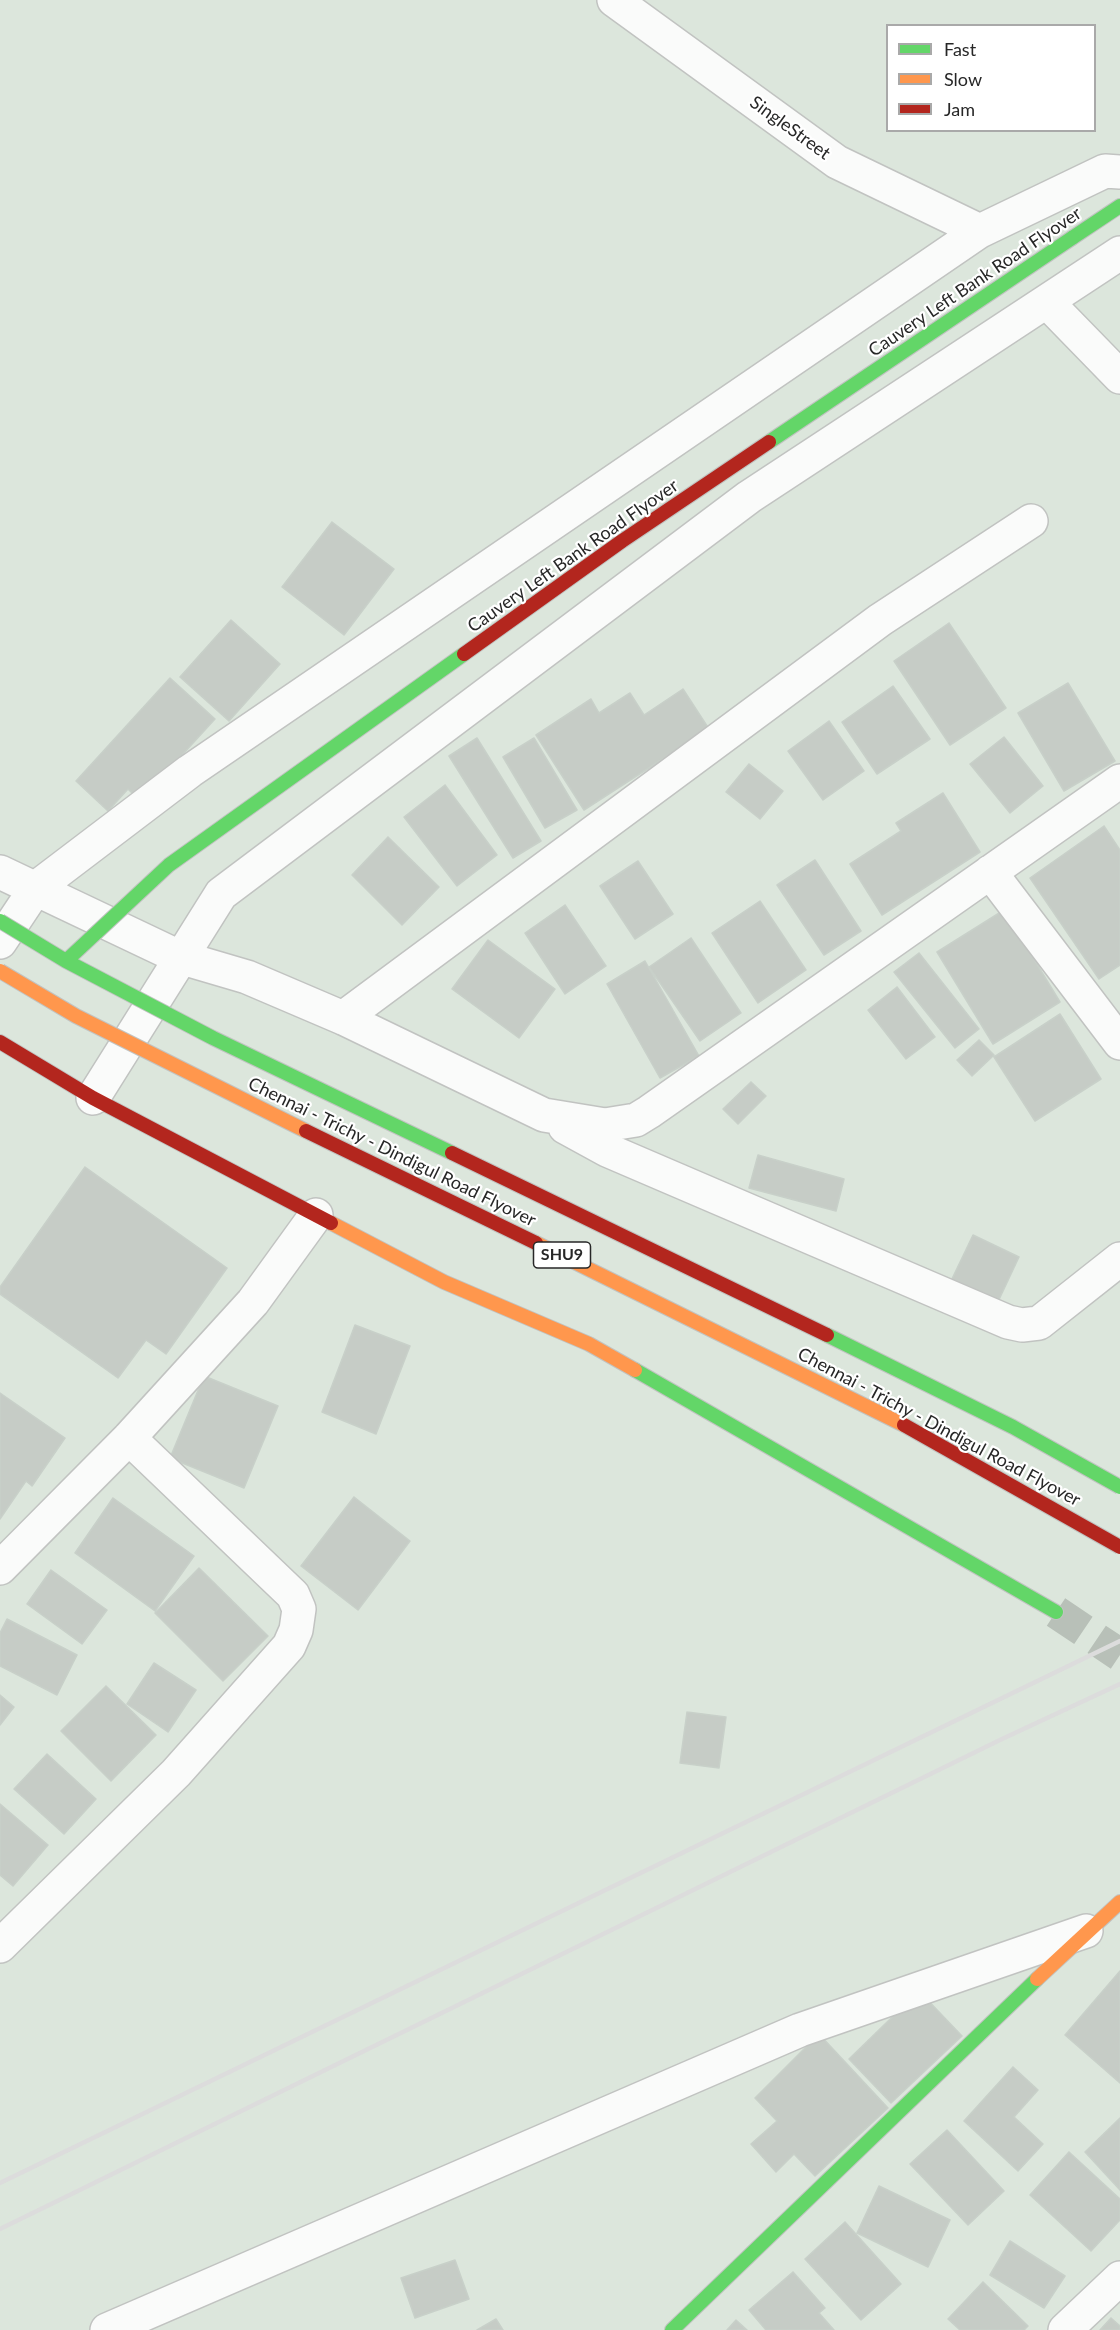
<!DOCTYPE html>
<html>
<head>
<meta charset="utf-8">
<style>
  body { margin:0 }
  #map { position:relative; width:1120px; height:2330px; overflow:hidden; background:#dce6dc; font-family:Lato,sans-serif }
  canvas { display:block }
  .legend { position:absolute; left:886px; top:24px; width:210px; height:108px; box-sizing:border-box; background:#fff; border:2px solid #a9a9a9; margin:0; padding:8px 10px; list-style:none; font-size:18px; color:#272727 }
  .legend li { display:flex; align-items:center; gap:12px; height:30px }
  .legend b { width:30px; border:2px solid #a9a9a9 }
</style>
</head>
<body>
<div id="map">
<canvas width="1120" height="2330"></canvas>
<ul class="legend">
<li><b style="height:8px;background:#63d668"></b>Fast</li>
<li><b style="height:8px;background:#ff974d"></b>Slow</li>
<li><b style="height:8px;background:#b3261e"></b>Jam</li>
</ul>
</div>
<script>
const ctx = document.querySelector('canvas').getContext('2d');
ctx.lineJoin = 'round';
function fill(path, color) { ctx.fillStyle = color; ctx.fill(path, 'evenodd'); }
const poly = rows => new Path2D(rows.map(r => 'M' + r).join(''));
function trace(path, color, width, dash) { ctx.strokeStyle = color; ctx.lineWidth = width; ctx.lineCap = dash ? 'butt' : 'round'; ctx.setLineDash(dash || []); ctx.stroke(path); }
function write(font, color, halo, rows, align = 'center') {
  ctx.font = font + ' Lato,sans-serif'; ctx.lineWidth = 4.5; ctx.setLineDash([]); ctx.textBaseline = 'middle'; ctx.strokeStyle = halo; ctx.fillStyle = color; for (const [text, x, y, turn = 0] of rows) {
    ctx.save(); ctx.translate(x, y); ctx.rotate((+turn || 0) * Math.PI / 180); ctx.textAlign = isNaN(turn) ? turn : align; if (halo) ctx.strokeText(text, 0, 0); ctx.fillText(text, 0, 0); ctx.restore();
  }
}
const building = poly([
  [332,522,394,569,344,635,282,587,332,522],
  [231,620,280,664,229,721,180,677,231,620],
  [949,623,1006,708,950,745,894,661,949,623],
  [170,678,215,719,140,801,128,789,108,811,76,781,170,678],
  [1068,683,1115,761,1064,791,1018,713,1068,683],
  [893,686,930,739,877,774,842,722,893,686],
  [683,689,709,729,584,810,536,735,591,699,599,713,630,693,644,715,683,689],
  [829,721,864,771,823,800,788,751,829,721],
  [1004,737,1043,786,1010,813,970,764,1004,737],
  [477,738,541,841,513,858,449,756,477,738],
  [534,738,577,810,545,828,503,757,534,738],
  [749,764,783,791,760,819,726,792,749,764],
  [445,785,497,855,457,886,404,817,445,785],
  [943,793,980,852,882,915,850,864,901,831,896,823,943,793],
  [1104,826,1120,850,1120,965,1099,979,1030,878,1104,826],
  [388,837,439,887,402,925,352,875,388,837],
  [815,860,861,931,824,955,777,885,815,860],
  [638,861,673,914,635,939,600,886,638,861],
  [760,901,806,970,758,1003,712,933,760,901],
  [565,905,606,966,565,994,525,933,565,905],
  [1004,910,1060,1002,993,1044,937,952,1004,910],
  [691,938,741,1013,700,1041,649,967,691,938],
  [488,940,555,989,519,1038,452,989,488,940],
  [919,953,979,1029,955,1048,894,972,919,953],
  [645,961,699,1056,660,1078,607,984,645,961],
  [897,987,935,1037,906,1059,868,1010,897,987],
  [1060,1014,1101,1079,1035,1121,994,1057,1060,1014],
  [979,1040,994,1055,972,1076,957,1060,979,1040],
  [751,1082,766,1096,738,1124,723,1109,751,1082],
  [758,1155,844,1179,836,1211,749,1188,758,1155],
  [85,1167,227,1268,166,1354,146,1340,118,1378,0,1294,0,1287,85,1167],
  [973,1235,1019,1257,996,1306,950,1283,973,1235],
  [355,1325,410,1346,376,1434,322,1412,355,1325],
  [204,1376,278,1406,244,1488,170,1458,204,1376],
  [0,1393,65,1438,32,1486,26,1481,0,1519,0,1393],
  [354,1497,410,1541,358,1610,301,1566,354,1497],
  [113,1498,194,1556,155,1611,75,1553,113,1498],
  [199,1568,268,1636,223,1681,155,1613,199,1568],
  [51,1570,107,1610,82,1644,27,1604,51,1570],
  [7,1619,77,1655,57,1695,0,1666,0,1633,7,1619],
  [154,1663,196,1690,168,1732,127,1704,154,1663],
  [106,1686,156,1735,111,1781,61,1731,106,1686],
  [0,1695,14,1707,0,1725,0,1695],
  [687,1712,726,1717,719,1768,680,1763,687,1712],
  [47,1754,96,1799,64,1834,14,1789,47,1754],
  [0,1804,48,1845,13,1886,0,1875,0,1804],
  [1120,1971,1120,2083,1065,2035,1120,1971],
  [919,1991,962,2036,891,2103,849,2059,919,1991],
  [819,2034,888,2108,815,2176,794,2154,776,2172,751,2144,777,2121,755,2098,819,2034],
  [1013,2067,1038,2090,1014,2117,1043,2144,1018,2171,964,2121,1013,2067],
  [1120,2118,1120,2190,1085,2152,1120,2118],
  [947,2130,1004,2191,968,2225,910,2164,947,2130],
  [1069,2152,1120,2199,1120,2220,1091,2251,1030,2195,1069,2152],
  [879,2186,950,2220,928,2267,857,2233,879,2186],
  [845,2222,901,2284,861,2320,805,2259,845,2222],
  [1010,2241,1065,2276,1044,2308,990,2275,1010,2241],
  [455,2260,469,2299,415,2318,401,2278,455,2260],
  [793,2272,825,2308,819,2313,834,2330,766,2330,749,2310,793,2272],
  [983,2282,1028,2326,1024,2330,960,2330,948,2319,983,2282],
  [1111,2318,1120,2326,1120,2330,1100,2330,1111,2318],
  [496,2319,503,2330,477,2330,496,2319],
  [736,2320,747,2330,727,2330,736,2320]
]);
fill(building, '#c6ccc6');
trace(building, '#c8d0c9', 1.5);
trace(poly([
  [1056,1612,1120,1655]
]), '#b8c0b8', 33, [33, 16]);
const street = poly([
  [614,0,837,162,980,231],
  [1047,302,1120,377],
  [0,872,179,957,247,977,343,1018,544,1115,605,1125,636,1120,649,1112,1120,781],
  [990,872,1120,1043],
  [0,942,36,888,190,771,980,231,1105,171,1120,172],
  [343,1018,880,620,1031,521],
  [93,1098,221,894,749,497,1120,253],
  [565,1127,607,1150,1008,1322,1022,1325,1039,1323,1120,1259],
  [0,1568,129,1438,253,1302,316,1215],
  [0,1946,176,1773,289,1646,296,1630,299,1609,293,1595,129,1438],
  [107,2330,800,2030,1086,1931],
  [1065,2330,1120,2278]
]);
const fast = poly([
  [1072,238,1120,206],
  [635,1370,1056,1612],
  [672,2330,1037,1979]
]);
const slow = poly([
  [331,1223,444,1282,589,1344,635,1370],
  [1037,1979,1120,1902]
]);
const jam = poly([
  [0,1042,93,1098,331,1223]
]);
trace(street, '#c1c3c1', 36);
trace(fast, '#c1c3c1', 16);
trace(slow, '#c1c3c1', 16);
trace(jam, '#c1c3c1', 16);
trace(street, '#fafbfa', 33);
trace(fast, '#63d668', 14);
trace(slow, '#ff974d', 14);
trace(jam, '#b3261e', 14);
trace(poly([
  [0,2183,1120,1641],
  [0,2229,1002,1739,1120,1684]
]), '#dcdcdc', 4.5);
const fastBridge = poly([
  [769,442,1072,238],
  [0,921,66,961,213,1038,452,1153],
  [66,961,169,865,464,654],
  [827,1335,1013,1427,1120,1487]
]);
const slowBridge = poly([
  [0,971,76,1016,306,1131],
  [536,1243,904,1425]
]);
const jamBridge = poly([
  [464,654,622,541,769,442],
  [306,1131,536,1243],
  [452,1153,827,1335],
  [904,1425,1120,1547]
]);
trace(fastBridge, '#c1c3c1', 16, []);
trace(slowBridge, '#c1c3c1', 16, []);
trace(jamBridge, '#c1c3c1', 16, []);
trace(fastBridge, '#63d668', 14);
trace(slowBridge, '#ff974d', 14);
trace(jamBridge, '#b3261e', 14);
for (const [x, y, w] of [
  [562,1255,57]
]) { const box = new Path2D(); box.roundRect(x - w / 2, y - 13, w, 26, 4.5); ctx.fillStyle = '#fff'; ctx.fill(box); trace(box, '#272727', 1.5); }
write('bold 16px', '#272727', null, [
  ["SHU9",562,1255]
]);
write('18px', '#272727', '#fff', [
  ["SingleStreet",790,128,36],
  ["Cauvery Left Bank Road Flyover",975,282,-34],
  ["Cauvery Left Bank Road Flyover",573,556,-35],
  ["Chennai - Trichy - Dindigul Road Flyover",392,1152,26],
  ["Chennai - Trichy - Dindigul Road Flyover",939,1427,28]
]);
</script>
</body>
</html>
